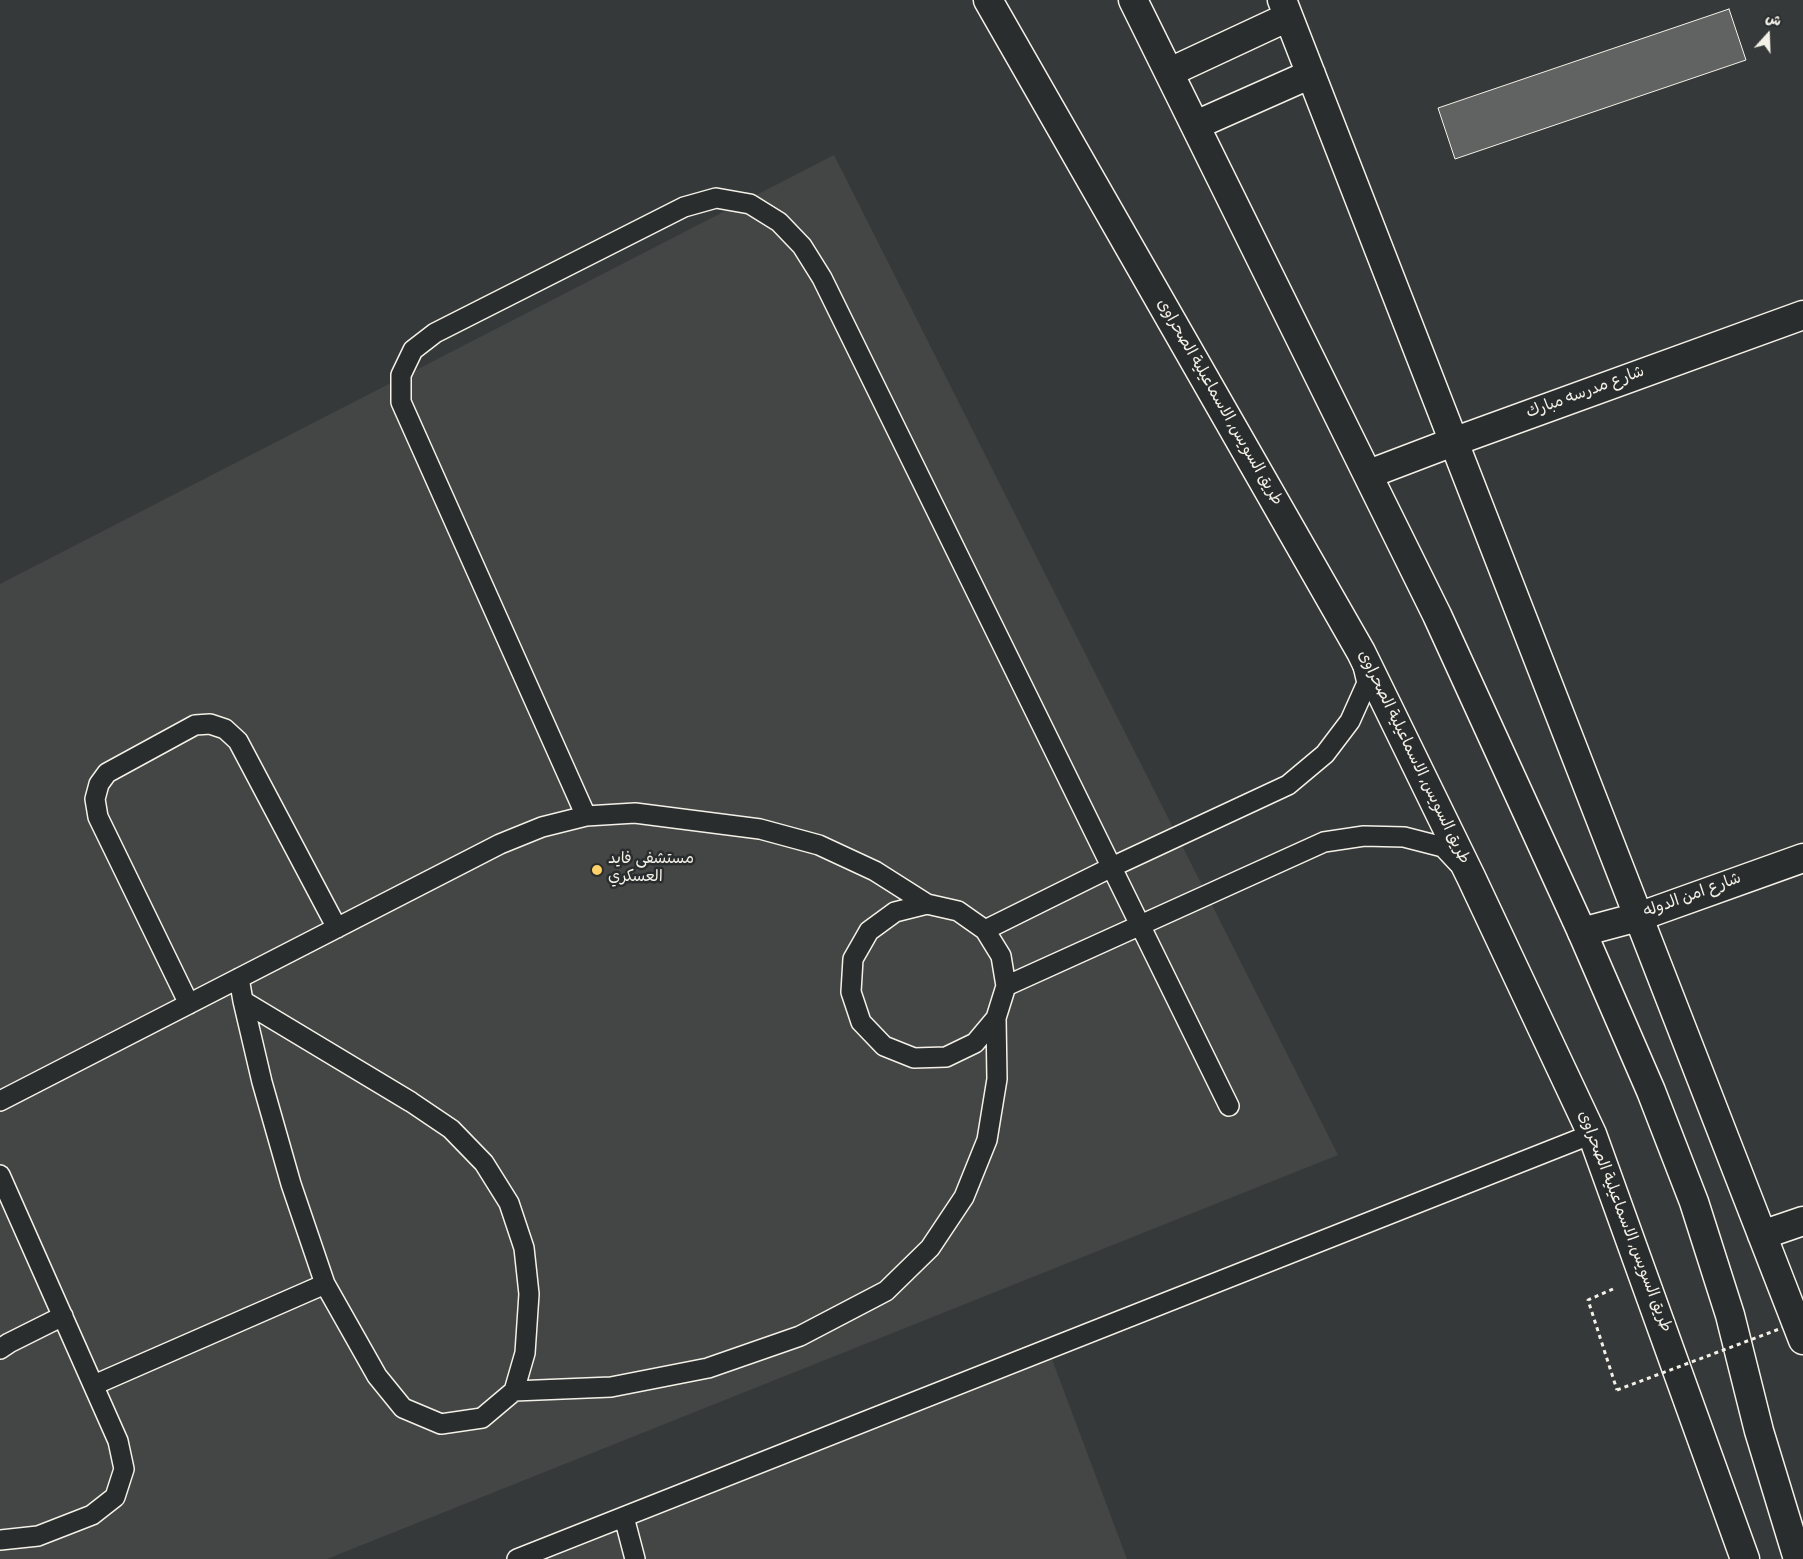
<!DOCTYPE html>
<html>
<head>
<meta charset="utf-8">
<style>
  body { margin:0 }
  #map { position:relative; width:1803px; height:1559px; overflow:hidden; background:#363939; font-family:Dekko,"Playpen Sans Arabic",sans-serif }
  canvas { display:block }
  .north { position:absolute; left:1743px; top:10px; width:50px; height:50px; -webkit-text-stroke:4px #2a2d2e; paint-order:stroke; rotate:20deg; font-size:14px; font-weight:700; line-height:20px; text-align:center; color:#f4f1e8 }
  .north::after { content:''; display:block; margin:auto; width:18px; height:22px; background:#f4f1e8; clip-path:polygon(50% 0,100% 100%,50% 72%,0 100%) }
</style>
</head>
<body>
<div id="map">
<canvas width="1803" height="1559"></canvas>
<div class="north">ش</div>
</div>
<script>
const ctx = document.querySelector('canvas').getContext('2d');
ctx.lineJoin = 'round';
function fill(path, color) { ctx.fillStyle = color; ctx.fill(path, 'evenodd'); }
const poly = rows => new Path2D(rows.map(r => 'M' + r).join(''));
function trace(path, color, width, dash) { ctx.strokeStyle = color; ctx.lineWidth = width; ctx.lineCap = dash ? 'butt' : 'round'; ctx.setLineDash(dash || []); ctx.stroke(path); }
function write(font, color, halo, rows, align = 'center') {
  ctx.font = font + ' Dekko,"Playpen Sans Arabic",sans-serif'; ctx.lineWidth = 5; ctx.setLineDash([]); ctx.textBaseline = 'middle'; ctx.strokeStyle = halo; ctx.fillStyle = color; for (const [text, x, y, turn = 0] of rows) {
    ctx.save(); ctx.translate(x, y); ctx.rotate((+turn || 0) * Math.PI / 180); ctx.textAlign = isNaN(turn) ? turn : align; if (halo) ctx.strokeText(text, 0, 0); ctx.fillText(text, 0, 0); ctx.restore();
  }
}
fill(poly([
  [834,155,1338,1155,327,1559,0,1559,0,584],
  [1050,1354,1127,1559,507,1559]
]), '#434645');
const building = poly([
  [1729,9,1746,60,1455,159,1438,108,1729,9]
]);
fill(building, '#616362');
trace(building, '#f4f1e8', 1);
const lane = poly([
  [586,816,401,402,401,375,413,350,435,333,684,207,716,198,750,204,779,222,802,246,822,278,1229,1106],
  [985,930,1112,867,1288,785,1325,754,1350,721,1367,683,1363,666],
  [239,978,243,1001,262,1082,291,1184,325,1284,377,1376,403,1408,441,1424,482,1418,514,1391,525,1353,529,1294,524,1248,509,1203,484,1163,451,1129,411,1102,243,1001],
  [1006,986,1324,842,1364,836,1404,837,1443,847,1458,863],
  [189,1004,98,817,95,799,99,784,107,773,195,725,210,724,225,729,238,741,337,928],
  [0,1101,500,844,542,827,586,816,635,813,760,829,819,845,875,871,927,904],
  [0,1175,118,1441,124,1469,115,1497,92,1515,38,1536,0,1540],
  [0,1349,9,1343,63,1316],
  [94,1385,325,1284],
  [514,1391,611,1387,708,1368,800,1336,886,1291,930,1248,964,1197,987,1140,997,1079,996,1018,1006,986,1001,956,985,930,958,911,927,904,895,912,869,931,853,959,851,992,861,1022,884,1046,914,1058,946,1057,975,1043,996,1018],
  [624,1517,635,1559],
  [517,1559,1592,1134]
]);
const street = poly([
  [1282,0,1803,1340],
  [1170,72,1288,17],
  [1196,125,1311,74],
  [1369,474,1453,442,1803,315],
  [1582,932,1638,917,1803,858],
  [1762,1235,1803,1221]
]);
const highway = poly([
  [988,0,1361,652,1471,877,1592,1134,1745,1559],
  [1133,0,1437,615,1582,932,1651,1091,1694,1202,1730,1315,1759,1431,1798,1559]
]);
trace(lane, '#f4f1e8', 22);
trace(street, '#f4f1e8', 31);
trace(highway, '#f4f1e8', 31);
trace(poly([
  [1613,1289,1588,1300,1617,1390]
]), '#f4f1e8', 3, [4, 4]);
trace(lane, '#2a2d2e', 19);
trace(street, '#2a2d2e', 28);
trace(highway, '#2a2d2e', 28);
trace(poly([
  [1617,1390,1782,1328]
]), '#f4f1e8', 3, [4, 4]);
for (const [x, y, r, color] of [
  [597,870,6,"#ffd166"]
]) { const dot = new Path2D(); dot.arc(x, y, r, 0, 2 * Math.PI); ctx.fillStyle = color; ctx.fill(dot); trace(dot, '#2a2d2e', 2); }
write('16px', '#f4f1e8', '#2a2d2e', [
  ["شارع مدرسه مبارك",1586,394,-20],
  ["طريق السويس, الاسماعيلية الصحراوى",1218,403,60],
  ["طريق السويس, الاسماعيلية الصحراوى",1412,758,64],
  ["شارع امن الدوله",1693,897,-20],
  ["طريق السويس, الاسماعيلية الصحراوى",1623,1222,69]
]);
write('16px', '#f4f1e8', '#2a2d2e', [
  ["مستشفى فايد",608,861],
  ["العسكري",608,879]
], 'left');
</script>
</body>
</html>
